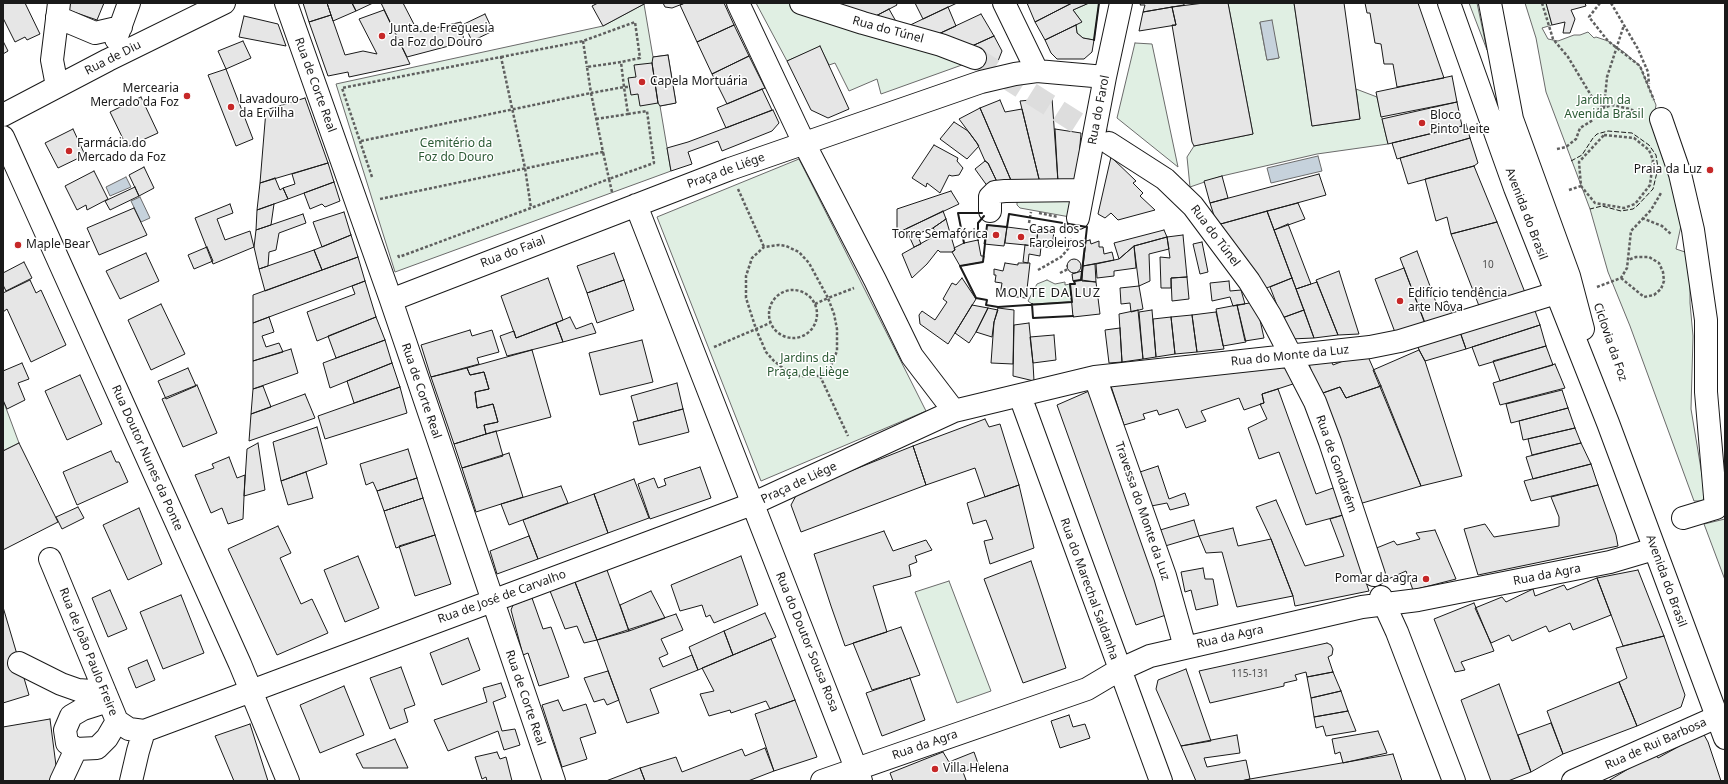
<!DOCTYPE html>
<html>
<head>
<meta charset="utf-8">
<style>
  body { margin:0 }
  #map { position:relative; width:1728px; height:784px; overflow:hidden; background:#fff; font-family:"Noto Sans",sans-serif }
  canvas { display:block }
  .frame { position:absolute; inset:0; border:4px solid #1a1a1a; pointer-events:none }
</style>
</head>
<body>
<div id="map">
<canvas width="1728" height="784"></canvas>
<div class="frame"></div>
</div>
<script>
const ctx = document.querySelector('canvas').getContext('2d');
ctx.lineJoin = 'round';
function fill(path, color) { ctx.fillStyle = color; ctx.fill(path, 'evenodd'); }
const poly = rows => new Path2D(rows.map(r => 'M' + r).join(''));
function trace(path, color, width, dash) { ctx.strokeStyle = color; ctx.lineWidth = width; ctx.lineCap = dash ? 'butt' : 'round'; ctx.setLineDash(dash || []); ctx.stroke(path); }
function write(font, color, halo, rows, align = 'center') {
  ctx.font = font + ' "Noto Sans",sans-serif'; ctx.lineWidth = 3; ctx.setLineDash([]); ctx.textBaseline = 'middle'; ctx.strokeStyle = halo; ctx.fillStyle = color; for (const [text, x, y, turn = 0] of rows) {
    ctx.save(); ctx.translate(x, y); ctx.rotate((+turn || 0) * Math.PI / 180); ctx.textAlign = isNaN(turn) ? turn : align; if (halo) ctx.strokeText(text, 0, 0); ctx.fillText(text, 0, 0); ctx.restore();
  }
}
const green = poly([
  [756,3,801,3,973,61,881,94,877,79,849,91,835,63,829,65,820,47,787,61,756,3],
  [1089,3,1099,3,1094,40,1083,38,1077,33,1076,25,1081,21,1073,10,1089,3],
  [1228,3,1294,3,1312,126,1360,119,1356,89,1377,97,1388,144,1317,154,1222,176,1190,187,1187,157,1194,146,1253,134,1228,3],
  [1260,23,1279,57,1279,58,1267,60,1260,23],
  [1469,3,1477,3,1487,50,1469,3],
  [1525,3,1546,3,1552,25,1542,28,1548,39,1558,41,1574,35,1580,35,1588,32,1594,38,1596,37,1608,41,1625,53,1640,66,1656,105,1653,123,1660,137,1682,221,1676,249,1688,253,1687,264,1690,275,1690,303,1693,336,1691,409,1705,493,1703,501,1694,501,1630,326,1608,272,1590,209,1546,92,1536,38,1525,3],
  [644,4,653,57,668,55,676,103,660,106,671,171,395,272,336,84,603,26,644,4],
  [1135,43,1152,44,1178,167,1117,118,1135,43],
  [799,159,926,411,761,481,657,217,799,159],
  [1071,197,1070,217,1020,208,1017,205,1017,201,1071,197],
  [1047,280,1055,284,1065,282,1065,285,1070,284,1072,302,1032,304,1028,301,1037,284,1047,280],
  [3,400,19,443,3,451,3,400],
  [1725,519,1725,580,1704,524,1725,519],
  [949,581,991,691,957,703,915,592,949,581]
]);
fill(green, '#e0efe3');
trace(green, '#6a6a6a', 1);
const water = poly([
  [1272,20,1279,58,1267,60,1260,22,1272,20],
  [1318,156,1322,171,1271,183,1267,168,1318,156],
  [126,177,131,187,110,196,106,187,126,177],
  [140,197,150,218,141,222,131,201,140,197]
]);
fill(water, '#c6d2dc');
trace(water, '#6a6a6a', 1);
const building = poly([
  [6,3,25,3,40,34,27,40,25,37,15,42,3,18,3,4,6,3],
  [63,3,104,3,97,20,62,8,63,3],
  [303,3,327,3,331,15,309,22,303,3],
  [327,3,352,3,356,11,333,21,327,3],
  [352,3,373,3,356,11,352,3],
  [381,3,403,3,418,32,461,22,464,42,407,57,381,3],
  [598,3,646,3,603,26,592,6,598,3],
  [663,3,685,3,672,8,665,7,663,3],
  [685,3,724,3,734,25,697,42,680,5,685,3],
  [813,3,896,3,897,5,870,19,813,3],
  [915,3,957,3,923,19,915,3],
  [1027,3,1072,3,1035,22,1027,3],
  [1072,3,1089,3,1073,10,1082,22,1045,40,1035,22,1072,3],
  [1141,3,1184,3,1184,5,1143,12,1145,5,1140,5,1141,3],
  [1204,3,1228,3,1253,134,1194,146,1192,142,1172,25,1176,25,1172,7,1204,3],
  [1294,3,1344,3,1360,119,1312,126,1294,3],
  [1365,3,1418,3,1444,78,1397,87,1393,64,1384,64,1381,44,1375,43,1370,13,1367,13,1365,3],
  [1546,3,1585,3,1586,6,1571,10,1575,19,1570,33,1563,33,1565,22,1552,25,1546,3],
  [948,7,956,26,934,36,904,28,948,7],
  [1172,7,1176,25,1139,31,1143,12,1172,7],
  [889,9,898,25,870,19,889,9],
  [384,10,410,64,349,77,348,72,328,76,309,22,331,15,345,55,363,51,377,54,359,19,384,10],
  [485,14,493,31,472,41,464,24,485,14],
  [981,14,994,36,972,46,934,36,981,14],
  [244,16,278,24,286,46,239,37,244,16],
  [734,25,749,56,712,74,697,42,734,25],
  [1076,25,1077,33,1083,38,1094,40,1092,52,1084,59,1057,59,1051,53,1045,40,1076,25],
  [994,36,1002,51,998,61,971,52,972,46,994,36],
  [3,41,8,51,3,54,3,41],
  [243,41,251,58,226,69,218,51,243,41],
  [820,46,849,109,828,118,811,110,787,61,820,46],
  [668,55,676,103,660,106,658,103,652,63,653,57,668,55],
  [749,56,765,88,727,104,712,74,749,56],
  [652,63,658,103,640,106,638,94,631,95,628,78,636,77,634,65,652,63],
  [226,69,253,139,236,146,208,75,226,69],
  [1452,76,1457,102,1381,117,1376,92,1452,76],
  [762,89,772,110,726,128,717,108,762,89],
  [141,97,158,133,127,147,110,112,141,97],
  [305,98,328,163,260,183,266,110,305,98],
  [1052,98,1058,182,1040,183,1020,101,1052,98],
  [1000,100,1005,112,1022,109,1040,183,1013,185,980,108,1000,100],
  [1457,102,1462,126,1388,144,1382,119,1457,102],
  [980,108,984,117,1013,185,999,186,988,163,985,161,977,143,959,119,980,108],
  [773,110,779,123,772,131,722,151,718,141,688,152,692,164,671,171,667,148,688,142,773,110],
  [954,122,968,131,979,146,967,159,940,139,954,122],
  [1466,124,1470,138,1397,159,1392,143,1462,126,1466,124],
  [73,129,85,155,58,168,45,143,73,129],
  [1055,129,1081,133,1077,181,1058,182,1055,129],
  [1470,138,1478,163,1474,166,1408,184,1400,158,1470,138],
  [934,145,958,158,957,161,963,168,959,175,952,176,949,175,940,193,927,183,926,187,912,178,934,145],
  [1111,157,1136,181,1133,183,1143,193,1140,196,1155,210,1118,220,1111,213,1105,218,1098,214,1111,157],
  [985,161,988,163,999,186,988,187,975,169,985,161],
  [328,163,334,182,288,199,283,188,295,184,292,174,328,163],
  [1474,166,1497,222,1451,234,1447,217,1436,221,1425,179,1474,166],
  [144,167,154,188,139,196,129,175,144,167],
  [94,171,108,199,87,210,86,205,77,210,65,186,94,171],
  [1319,174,1326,195,1217,225,1210,203,1319,174],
  [1222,176,1228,198,1210,203,1204,181,1222,176],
  [275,178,280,190,283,188,288,199,257,210,260,183,275,178],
  [334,182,340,201,325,207,322,204,310,209,304,193,334,182],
  [135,187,139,196,110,210,105,201,135,187],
  [951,191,959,204,897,233,897,209,951,191],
  [1298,203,1305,219,1274,230,1267,211,1298,203],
  [230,204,233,213,217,219,225,240,250,231,254,247,213,264,195,218,230,204],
  [274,204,271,225,256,230,257,210,274,204],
  [134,208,147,235,99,255,87,228,134,208],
  [943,211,946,219,933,228,917,234,921,244,914,247,906,229,943,211],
  [1267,211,1292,278,1264,289,1217,225,1267,211],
  [344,212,351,235,322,247,313,222,344,212],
  [303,214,306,223,279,233,276,250,269,252,268,266,259,269,254,247,256,230,303,214],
  [946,219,955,250,952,252,940,252,938,250,927,264,912,278,902,254,938,234,933,228,946,219],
  [1497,222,1526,295,1481,311,1451,234,1497,222],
  [1288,224,1311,284,1296,289,1274,230,1288,224],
  [987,225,1007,227,1004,246,984,244,987,225],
  [1007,227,1038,231,1036,246,1005,243,1007,227],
  [1038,230,1054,231,1052,248,1036,246,1038,230],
  [1164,230,1167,237,1134,246,1119,259,1114,243,1164,230],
  [351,235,358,257,322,270,314,250,351,235],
  [1183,235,1187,277,1171,278,1171,288,1161,288,1160,257,1170,258,1167,237,1183,235],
  [1167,237,1169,249,1149,254,1150,281,1139,286,1134,246,1167,237],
  [978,240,981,256,984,256,983,262,960,266,952,252,955,250,954,248,964,243,978,240],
  [1090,240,1091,244,1099,241,1099,247,1103,247,1104,254,1112,252,1114,260,1083,266,1086,241,1090,240],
  [1202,242,1208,272,1200,274,1193,244,1202,242],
  [1025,245,1041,247,1040,256,1029,254,1028,263,1023,262,1025,245],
  [1134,246,1136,268,1114,271,1114,276,1097,278,1096,264,1119,259,1134,246],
  [207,247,213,261,194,269,188,255,207,247],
  [314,250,322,270,265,291,259,269,314,250],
  [1417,251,1437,305,1447,301,1454,318,1427,328,1400,258,1417,251],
  [146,253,159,281,120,299,106,271,146,253],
  [614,253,624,280,587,293,577,266,614,253],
  [358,257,365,281,253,323,253,295,358,257],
  '1067 266a7 7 0 1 1 14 0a7 7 0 1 1-14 0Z',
  [24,262,32,278,6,291,3,285,3,273,24,262],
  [1005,263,1018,265,1018,263,1030,263,1026,298,1000,295,1002,283,995,282,996,275,994,275,994,269,1003,271,1005,263],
  [1095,264,1096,282,1082,281,1083,266,1095,264],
  [1404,268,1425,324,1396,335,1375,279,1404,268],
  [1082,271,1081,280,1073,281,1072,274,1082,271],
  [1339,271,1344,287,1359,334,1338,335,1316,280,1339,271],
  [1187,277,1189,299,1172,301,1171,278,1187,277],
  [548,278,563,320,516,338,501,296,548,278],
  [962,278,976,299,948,344,920,324,919,315,922,311,935,320,947,302,943,299,952,283,956,285,962,278],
  [1292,278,1304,310,1282,318,1270,287,1292,278],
  [30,280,36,293,41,290,66,345,31,362,7,309,3,312,3,293,30,280],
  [624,280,634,310,597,323,587,293,624,280],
  [1081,280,1096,282,1100,314,1073,317,1070,284,1075,284,1074,281,1081,280],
  [365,281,376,317,317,341,307,312,355,294,352,286,365,281],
  [1229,281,1230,291,1241,290,1245,304,1233,306,1230,297,1212,301,1210,283,1229,281],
  [1317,282,1338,335,1314,338,1296,289,1317,282],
  [1139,286,1143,309,1131,312,1130,303,1121,304,1120,288,1139,286],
  [1256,302,1264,338,1245,341,1237,305,1256,302],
  [161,304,185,354,151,370,128,320,161,304],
  [972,305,988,308,976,332,969,343,955,333,972,305],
  [1237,305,1246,342,1223,346,1216,309,1237,305],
  [1533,305,1540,325,1466,349,1459,329,1533,305],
  [988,308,998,310,994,322,992,337,976,332,988,308],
  [998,308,1014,310,1013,364,991,363,994,322,998,308],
  [1138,310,1143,359,1122,362,1119,314,1138,310],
  [1152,310,1156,357,1143,359,1139,312,1152,310],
  [1304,310,1314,338,1290,339,1282,318,1304,310],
  [1216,312,1224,349,1197,352,1192,315,1216,312],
  [1192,315,1197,352,1175,354,1171,317,1192,315],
  [269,317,274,332,262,336,266,347,279,343,283,352,253,361,253,323,269,317],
  [376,317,385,340,336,358,328,336,376,317],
  [570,317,576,329,592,323,596,333,563,342,556,323,570,317],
  [1171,317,1175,354,1156,357,1153,319,1171,317],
  [556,323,563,342,507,356,500,336,514,331,516,338,556,323],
  [1029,323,1033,363,1034,381,1013,376,1014,325,1029,323],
  [1540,325,1546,346,1479,366,1472,347,1540,325],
  [1120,328,1122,362,1109,363,1105,330,1120,328],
  [1459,329,1466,349,1425,361,1414,340,1459,329],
  [470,330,472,336,492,330,499,352,477,358,479,364,431,377,421,345,470,330],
  [1054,335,1056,360,1033,363,1030,337,1054,335],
  [385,340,392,363,330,388,323,363,385,340],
  [642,340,653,382,600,395,589,353,642,340],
  [1546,346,1553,365,1500,381,1493,361,1546,346],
  [291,349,298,373,253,389,253,361,291,349],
  [532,350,551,417,486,434,484,425,498,422,493,404,477,408,475,392,489,389,484,372,470,375,467,368,532,350],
  [1419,350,1425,361,1462,476,1421,486,1373,370,1419,350],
  [1283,351,1296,383,1262,394,1264,403,1244,410,1239,398,1201,411,1206,421,1186,428,1178,409,1159,415,1157,410,1143,414,1145,419,1124,425,1107,374,1283,351],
  [1366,352,1381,386,1346,398,1340,387,1320,394,1307,359,1329,356,1333,365,1366,352],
  [22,363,29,379,18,383,25,400,7,409,3,400,3,371,22,363],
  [392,363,400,387,354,403,347,381,392,363],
  [1555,364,1565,388,1500,405,1493,383,1555,364],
  [188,368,196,386,166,399,158,381,188,368],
  [467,368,470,375,484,372,489,389,475,392,477,408,493,404,498,422,484,425,486,434,454,444,431,377,467,368],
  [80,375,102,424,67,440,45,391,80,375],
  [677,383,683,409,638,421,631,396,677,383],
  [197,385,217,433,183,447,162,399,197,385],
  [263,386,271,407,251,414,253,389,263,386],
  [1381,386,1421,486,1359,504,1320,394,1340,387,1346,398,1381,386],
  [400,387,407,413,325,439,318,416,400,387],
  [1096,388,1172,613,1136,625,1057,405,1096,388],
  [1278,389,1316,494,1336,487,1343,515,1306,525,1279,452,1259,459,1248,428,1267,419,1260,404,1264,403,1262,394,1278,389],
  [1562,390,1568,408,1511,423,1506,404,1562,390],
  [305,394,315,418,249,441,251,414,305,394],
  [1568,408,1575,428,1523,440,1519,421,1568,408],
  [683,409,689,432,639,445,633,422,683,409],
  [985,419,989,427,1000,424,1019,485,985,497,975,468,926,485,913,446,985,419],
  [317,427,327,464,281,481,273,442,317,427],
  [1575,428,1581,443,1532,455,1528,439,1575,428],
  [496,431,503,456,462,468,454,444,496,431],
  [19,443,58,522,3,550,3,451,19,443],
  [258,443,265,490,244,496,247,449,258,443],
  [1581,443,1591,464,1533,479,1526,457,1581,443],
  [913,446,926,485,801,532,791,505,798,492,913,446],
  [408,449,417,478,377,491,373,482,366,485,360,464,408,449],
  [111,451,116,462,119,462,128,482,77,505,63,472,111,451],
  [509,453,523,497,476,512,462,468,509,453],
  [229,457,237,478,245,475,243,519,228,524,222,508,211,513,195,475,214,468,212,464,229,457],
  [1591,464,1598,485,1531,501,1524,481,1591,464],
  [1158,466,1169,499,1185,493,1189,505,1170,510,1167,503,1146,507,1134,474,1158,466],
  [700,467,711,498,650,519,638,484,654,478,658,488,666,485,664,479,700,467],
  [306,472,313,498,288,505,281,481,306,472],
  [417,478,423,498,384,511,377,491,417,478],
  [634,479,649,518,608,533,594,494,634,479],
  [1019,485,1034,548,990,564,984,541,993,539,986,520,973,524,967,503,1019,485],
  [1598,485,1616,535,1618,546,1478,575,1464,529,1485,524,1494,537,1559,526,1559,517,1551,497,1598,485],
  [561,486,568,503,509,525,501,504,561,486],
  [594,494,608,533,538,559,523,520,594,494],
  [423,498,435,535,396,548,384,511,423,498],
  [1276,500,1305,566,1344,556,1330,519,1343,515,1369,591,1295,606,1293,596,1271,539,1256,507,1276,500],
  [78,507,84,518,62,529,56,517,78,507],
  [139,508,162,564,128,580,103,525,139,508],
  [1194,520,1199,536,1155,549,1150,533,1194,520],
  [278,526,291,553,280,558,301,604,312,599,328,633,277,655,228,549,278,526],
  [1233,528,1238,546,1271,539,1293,596,1237,607,1222,552,1206,553,1199,536,1233,528],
  [1435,530,1456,579,1413,590,1406,571,1386,580,1374,549,1394,541,1397,545,1420,539,1416,533,1435,530],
  [884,531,893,551,926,540,932,550,915,556,917,562,909,565,911,576,873,586,887,632,845,646,831,606,814,554,884,531],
  [435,535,451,584,415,596,399,546,435,535],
  [529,536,538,559,497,574,490,551,529,536],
  [358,556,379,608,345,622,324,570,358,556],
  [741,556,758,605,714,623,710,615,706,617,702,605,680,611,671,585,741,556],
  [1031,561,1066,668,1023,683,984,579,1031,561],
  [1203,568,1205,579,1213,579,1218,605,1196,610,1191,590,1185,592,1181,572,1203,568],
  [607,570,629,631,597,640,575,582,607,570],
  [1638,570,1664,636,1623,646,1597,578,1638,570],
  [1597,578,1611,615,1573,630,1570,623,1549,632,1546,626,1512,641,1509,635,1491,643,1475,608,1502,597,1506,602,1533,589,1535,596,1564,585,1567,590,1597,578],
  [575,582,597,640,584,643,577,626,565,629,550,591,575,582],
  [110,590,127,629,108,637,92,598,110,590],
  [651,591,665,618,629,631,620,605,651,591],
  [181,595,204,653,163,669,140,612,181,595],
  [532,598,543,629,551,627,569,677,539,686,528,653,523,655,511,610,513,605,532,598],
  [1474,603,1494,651,1461,662,1465,670,1455,672,1434,619,1474,603],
  [3,607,29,695,3,703,3,607],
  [765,613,776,637,733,655,724,631,765,613],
  [676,614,683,630,661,639,668,654,659,658,663,667,692,655,698,670,650,689,659,713,627,723,597,640,676,614],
  [901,627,920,675,872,690,853,643,901,627],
  [724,631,733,655,698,670,689,647,724,631],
  [1664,636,1685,695,1681,707,1637,726,1619,682,1627,678,1616,648,1664,636],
  [468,638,480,670,442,685,430,653,468,638],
  [771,639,795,700,770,709,766,701,731,713,730,710,709,716,700,694,714,691,702,668,771,639],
  [1327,643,1331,645,1333,649,1332,655,1328,657,1333,672,1307,677,1306,672,1295,675,1297,680,1284,683,1284,686,1210,703,1199,671,1327,643],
  [147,660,155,680,136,688,128,668,147,660],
  [401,667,415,705,404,709,408,722,390,729,370,678,401,667],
  [1186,669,1211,741,1181,746,1156,689,1158,680,1186,669],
  [608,671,619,700,607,705,604,699,594,702,584,678,608,671],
  [1333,672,1341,691,1311,698,1307,677,1333,672],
  [910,678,925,720,882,736,866,693,910,678],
  [1619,682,1637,726,1563,754,1547,711,1619,682],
  [501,683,506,697,493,702,502,731,515,729,520,745,504,750,498,731,448,751,434,720,487,702,483,688,501,683],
  [1499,684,1531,772,1508,781,1491,781,1461,700,1499,684],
  [344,686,364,735,320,753,300,705,344,686],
  [1341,691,1348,711,1314,717,1311,698,1341,691],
  [558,700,563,711,586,704,596,733,580,738,587,759,562,767,542,705,558,700],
  [795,700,817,757,774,771,755,714,795,700],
  [1348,711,1356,731,1326,736,1323,726,1316,728,1314,717,1348,711],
  [1069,715,1073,727,1085,724,1090,738,1060,748,1051,721,1069,715],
  [50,719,58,781,3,781,3,727,50,719],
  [1551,723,1563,754,1531,772,1518,735,1551,723],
  [250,724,268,781,234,781,215,736,250,724],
  [1378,731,1387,753,1343,763,1340,752,1335,754,1332,739,1378,731],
  [1703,733,1708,742,1721,781,1608,781,1655,753,1658,758,1703,733],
  [1237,735,1240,753,1204,758,1207,767,1246,760,1250,779,1241,781,1196,781,1181,746,1237,735],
  [395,739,408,768,363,768,356,754,395,739],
  [765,748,774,771,748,781,645,781,640,768,676,757,682,772,742,749,745,756,765,748],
  [497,752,500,759,506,757,512,781,487,781,486,777,482,779,475,757,497,752],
  [943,752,949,762,974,752,979,766,963,772,966,780,963,781,893,781,890,773,943,752],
  [1393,754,1402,781,1241,781,1250,779,1393,754],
  [640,768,645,781,606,781,640,768]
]);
fill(building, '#e6e6e6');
trace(building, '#1a1a1a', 1);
trace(poly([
  [975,58,1109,143]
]), '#ddd', 22, [22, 11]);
const minor = poly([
  [286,3,391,300,554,781],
  [738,3,804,143,875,280,912,356,954,411],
  [801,3,863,23,941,45,975,58],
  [1004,3,1037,71],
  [57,17,95,33,121,27],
  [116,39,129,3],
  [57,86,52,60,59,3],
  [1661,119,1680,174,1693,230,1706,320,1706,392,1716,508,1683,518],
  [3,137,240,664,288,781],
  [1109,143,1165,179,1193,206,1249,281,1270,315,1315,402,1330,442,1374,575],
  [636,205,861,781],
  [990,211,990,197,995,192,1005,191,1083,190],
  [1078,218,1105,77,1121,3],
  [391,300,730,169,981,82,1015,74,1037,71,1105,77],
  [1095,377,1165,576,1185,647],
  [1020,396,1161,781],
  [50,559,117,721,129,729,144,731,752,504,954,411,1095,377,1370,347,1400,341,1556,293],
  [1381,597,1397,632,1454,781],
  [19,663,61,684,78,690,105,692],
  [76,749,67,743,65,730,71,716,83,709,108,701],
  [61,781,76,749,97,748,107,738,117,721],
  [131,781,138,751,144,731],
  [822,781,1087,689,1119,670,1150,656,1362,607,1418,600,1610,562,1654,549],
  [1573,781,1717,717]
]);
const major = poly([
  [1449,3,1515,188,1608,423,1725,738],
  [1490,3,1512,119,1569,276,1583,329],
  [3,115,108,60,224,3]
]);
trace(minor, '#1a1a1a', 24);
trace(major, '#1a1a1a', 24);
trace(poly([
  [1542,3,1553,39,1568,57,1595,102,1604,108,1607,77,1624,25],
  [1600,3,1589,17,1608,41,1640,66,1654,100],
  [1611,3,1638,49,1648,72,1649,84],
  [583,41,587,67],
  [501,57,583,41,635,22,640,58,621,62],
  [596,119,628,114,624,87,621,62,587,67,591,93,624,87,629,87],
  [1604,135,1634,138,1649,150,1653,160,1650,185,1635,204,1624,208,1595,203,1581,186,1579,162,1604,135],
  [361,141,591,93,603,152,380,199],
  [1557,149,1566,147,1576,139,1580,128,1593,120,1597,110,1612,105,1630,109,1641,114],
  [372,177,342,88,501,57,525,168,531,208],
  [738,189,764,247],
  [1569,190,1581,186],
  [612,192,609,179,654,163,647,111,628,114],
  [1039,213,1058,217],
  [1642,218,1662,226,1672,235],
  [1029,223,1031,212],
  [398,255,399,257,609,179,603,152],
  [1038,270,1061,257,1068,249,1072,238],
  [1060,273,1068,269],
  [1621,278,1644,297,1654,295,1661,289,1664,281,1663,272,1659,263,1649,257,1636,257,1628,260],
  [1597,287,1621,278,1627,268,1631,231,1651,210,1661,193],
  '769 314a24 24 0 1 1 48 0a24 24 0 1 1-48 0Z',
  [815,304,828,298,834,314,837,329,837,351,830,368,820,376,799,376,788,372,774,361,766,352,756,329,746,298,746,276,752,258,764,247,779,245,786,246,799,252,809,263,828,298,854,288],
  [714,347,770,323],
  [820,376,848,436]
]), '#5f5f5f', 2.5, [3, 2]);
trace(minor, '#fff', 22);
trace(major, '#fff', 22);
trace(poly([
  [1571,161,1582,155,1593,138,1597,134,1608,131,1632,133,1649,145,1656,155,1658,168,1653,189,1637,206,1633,209,1621,211,1602,206,1590,209]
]), '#1a1a1a', 1, [5, 2]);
trace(poly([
  [1094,40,1099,3],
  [1009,214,1087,227,1081,280,1074,281,1075,284,1070,284,1072,302,998,307,986,305,987,300,976,298,960,266,983,262,987,225,1007,227,1009,214],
  [978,240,978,223,984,216],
  [964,243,958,213,982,213],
  [1032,304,1033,318,1073,316]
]), '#1a1a1a', 2);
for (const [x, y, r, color] of [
  [382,36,4,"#c62828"],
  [642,82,4,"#c62828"],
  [187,96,4,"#c62828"],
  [231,107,4,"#c62828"],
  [1422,123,4,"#c62828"],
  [69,151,4,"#c62828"],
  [1710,170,4,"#c62828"],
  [996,235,4,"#c62828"],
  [1021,237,4,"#c62828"],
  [18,245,4,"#c62828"],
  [1400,301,4,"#c62828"],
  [1426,579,4,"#c62828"],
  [935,769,4,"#c62828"]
]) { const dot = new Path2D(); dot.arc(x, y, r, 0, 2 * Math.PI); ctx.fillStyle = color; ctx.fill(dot); trace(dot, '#fff', 1.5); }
write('10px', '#4d4d4d', null, [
  ["10",1488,265],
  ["115-131",1250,674]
]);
write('12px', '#1a1a1a', '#fff', [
  ["Junta de Freguesia",390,29],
  ["da Foz do Douro",390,43],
  ["Capela Mortuária",650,82],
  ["Mercearia",179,89,"right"],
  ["Mercado da Foz",179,103,"right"],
  ["Lavadouro",239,100],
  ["da Ervilha",239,114],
  ["Bloco",1430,116],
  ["Pinto Leite",1430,130],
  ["Farmácia do",77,144],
  ["Mercado da Foz",77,158],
  ["Praia da Luz",1702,170,"right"],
  ["Casa dos",1029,230],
  ["Faroleiros",1029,244],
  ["Torre Semafórica",988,235,"right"],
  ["Maple Bear",26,245],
  ["Edifício tendência",1408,294],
  ["arte Nova",1408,308],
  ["Pomar da agra",1418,579,"right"],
  ["Villa Helena",943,769]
], 'left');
write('12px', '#1a1a1a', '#fff', [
  ["Rua do Túnel",888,30,15],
  ["Rua de Diu",113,58,-27],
  ["Rua de Corte Real",315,85,70],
  ["Rua do Farol",1099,110,-79],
  ["Praça de Liége",726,171,-20],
  ["Avenida do Brasil",1526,214,69],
  ["Rua do Túnel",1215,236,53],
  ["Rua do Faial",513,252,-21],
  ["Ciclovia da Foz",1610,342,71],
  ["Rua do Monte da Luz",1290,356,-6],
  ["Rua de Corte Real",421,391,71],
  ["Rua Doutor Nunes da Ponte",147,458,66],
  ["Rua de Gondarém",1336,464,71],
  ["Praça de Liége",799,483,-25],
  ["Travessa do Monte da Luz",1142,511,71],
  ["Rua da Agra",1547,575,-11],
  ["Avenida do Brasil",1666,581,70],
  ["Rua do Marechal Saldanha",1089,589,70],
  ["Rua de José de Carvalho",502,597,-20],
  ["Rua da Agra",1230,637,-13],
  ["Rua do Doutor Sousa Rosa",807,642,68],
  ["Rua de João Paulo Freire",88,652,68],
  ["Rua de Corte Real",525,698,71],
  ["Rua de Rui Barbosa",1656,744,-24],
  ["Rua da Agra",925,745,-19]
]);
write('12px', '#2b5a34', '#fff', [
  ["Jardim da",1604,101],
  ["Avenida Brasil",1604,115],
  ["Cemitério da",456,144],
  ["Foz do Douro",456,158],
  ["Jardins da",808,359],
  ["Praça de Liège",808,373]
]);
ctx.letterSpacing = '1px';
write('13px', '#1a1a1a', '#fff', [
  ["MONTE DA LUZ",1048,293]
]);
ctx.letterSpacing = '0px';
</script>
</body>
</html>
